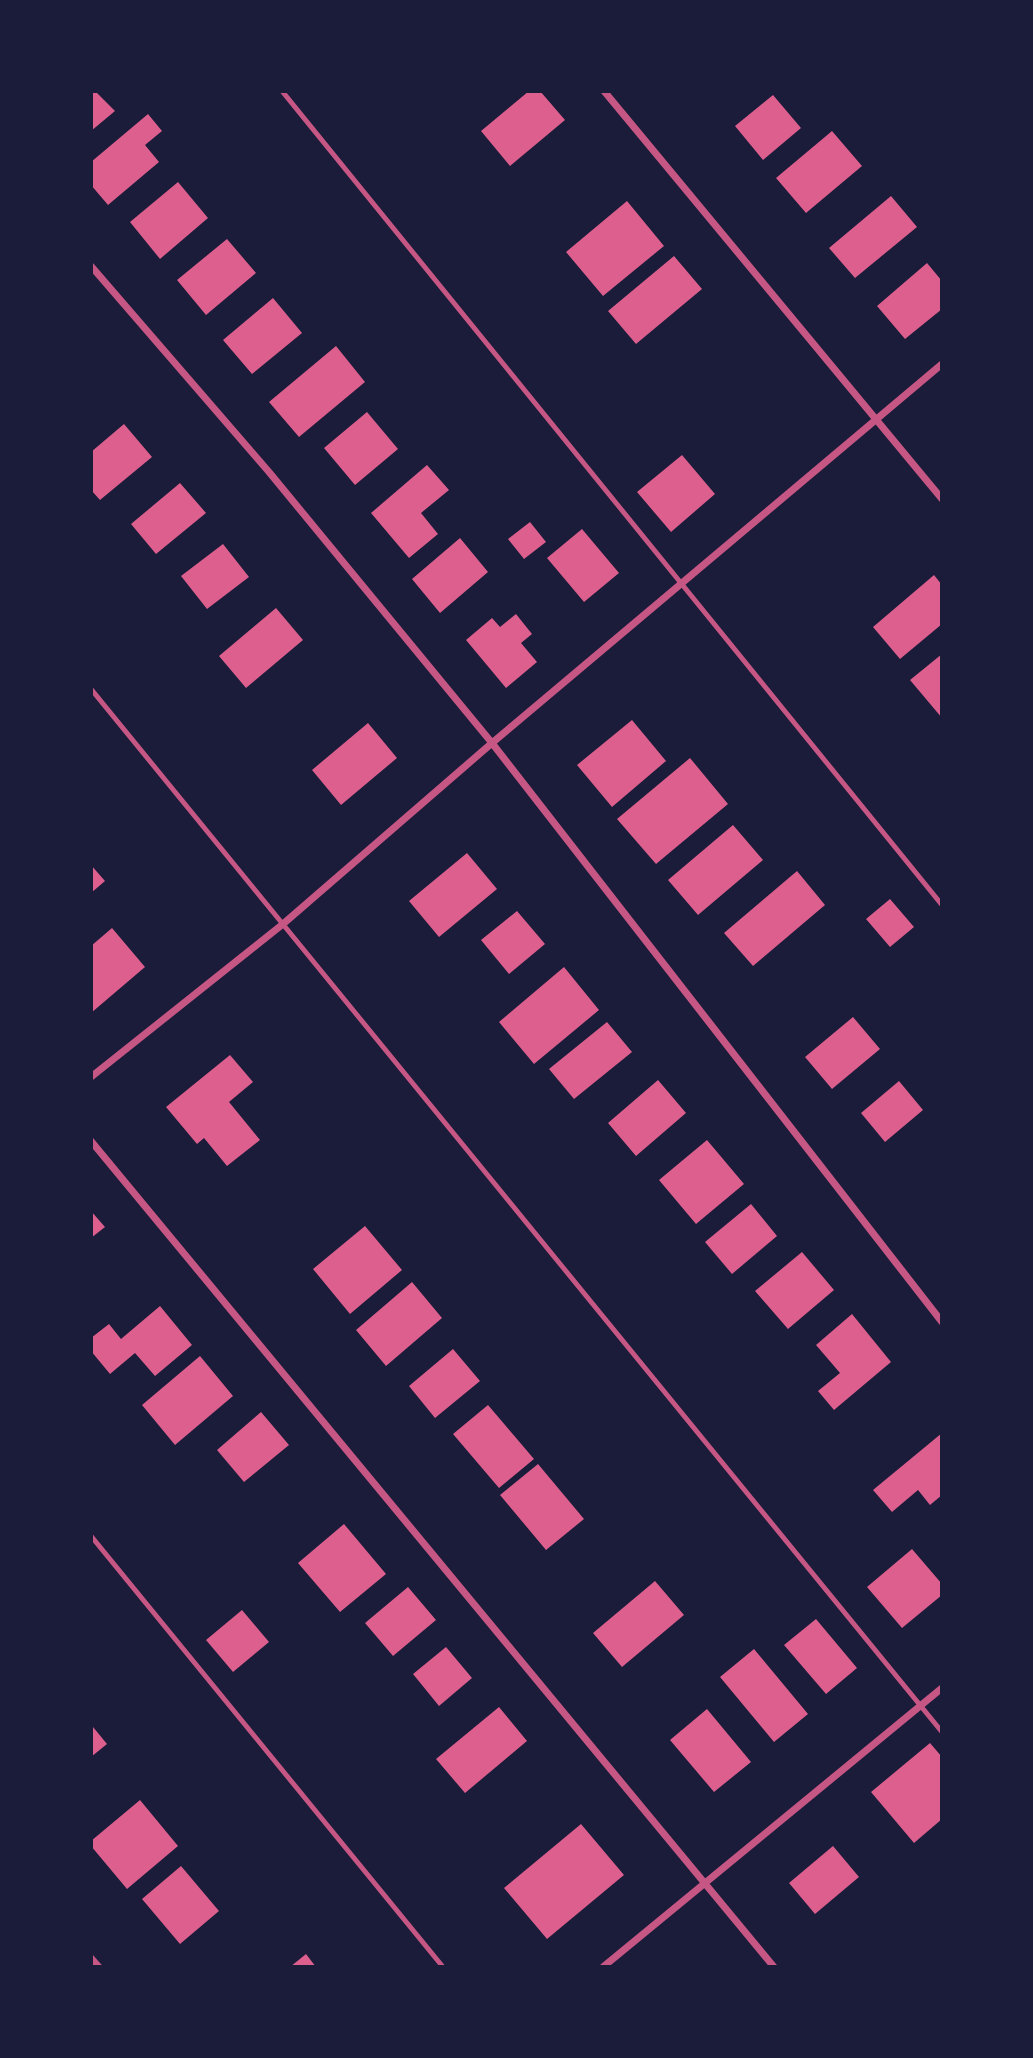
<!DOCTYPE html>
<html>
<head>
<meta charset="utf-8">
<style>
  body { margin:0 }
  #map { position:relative; width:1033px; height:2058px; overflow:hidden; background:#1b1b3a; font-family:"Fira Sans Condensed",sans-serif }
  canvas { display:block }
  .frame { position:absolute; inset:0; border:93px solid #1b1b3a; pointer-events:none }
</style>
</head>
<body>
<div id="map">
<canvas width="1033" height="2058"></canvas>
<div class="frame"></div>
</div>
<script>
const ctx = document.querySelector('canvas').getContext('2d');
ctx.lineJoin = 'round';
function fill(path, color) { ctx.fillStyle = color; ctx.fill(path, 'evenodd'); }
const poly = rows => new Path2D(rows.map(r => 'M' + r).join(''));
function trace(path, color, width, dash) { ctx.strokeStyle = color; ctx.lineWidth = width; ctx.lineCap = dash ? 'butt' : 'round'; ctx.setLineDash(dash || []); ctx.stroke(path); }
fill(poly([
  [95,91,115,111,91,131,91,94],
  [529,91,540,91,565,120,510,166,481,131],
  [773,95,801,128,763,160,735,126],
  [148,114,162,131,145,145,159,162,108,205,91,185,91,162],
  [832,131,862,166,806,213,776,178],
  [178,182,208,218,160,259,130,222],
  [891,196,917,227,855,278,829,248],
  [627,201,664,246,603,296,566,252],
  [227,239,256,273,206,315,177,280],
  [674,256,702,289,636,344,608,311],
  [927,263,942,281,942,309,905,339,877,306],
  [273,298,302,333,252,374,223,340],
  [336,346,365,382,299,437,269,402],
  [367,412,398,449,355,485,324,448],
  [124,424,152,457,100,500,91,490,91,452],
  [682,455,715,494,671,532,637,492],
  [427,465,449,490,421,513,438,534,409,558,371,513],
  [180,483,206,513,156,554,131,524],
  [530,522,546,542,524,559,508,539],
  [582,529,619,573,584,602,547,558],
  [460,538,488,572,440,613,412,579],
  [223,544,249,577,207,609,181,576],
  [934,575,942,585,942,624,900,659,873,627],
  [276,608,303,640,246,688,219,656],
  [516,614,532,634,521,643,537,662,506,688,466,640,492,618,500,627],
  [942,654,942,718,910,680],
  [632,720,666,761,612,807,577,765],
  [368,723,397,758,341,805,312,770],
  [690,758,728,804,656,864,617,819],
  [733,825,763,860,698,915,668,880],
  [467,853,497,889,439,937,409,901],
  [91,865,105,881,91,893],
  [797,871,825,905,753,966,724,933],
  [890,899,914,927,890,947,866,919],
  [517,911,545,944,509,974,481,940],
  [112,928,145,967,91,1013,91,946],
  [564,967,599,1010,534,1064,499,1022],
  [853,1017,880,1049,832,1089,805,1057],
  [607,1022,632,1052,574,1099,549,1069],
  [230,1055,253,1082,229,1102,260,1140,227,1166,204,1138,197,1144,166,1107],
  [658,1080,686,1113,636,1156,608,1123],
  [899,1081,923,1110,885,1142,861,1113],
  [707,1140,744,1184,696,1224,659,1180],
  [751,1204,777,1236,732,1274,705,1242],
  [91,1211,105,1227,91,1238],
  [365,1226,402,1270,350,1314,313,1269],
  [802,1252,834,1290,788,1329,755,1291],
  [412,1282,442,1318,386,1366,356,1330],
  [160,1306,192,1345,155,1376,135,1353,110,1374,91,1351,91,1338,109,1324,121,1339],
  [852,1314,891,1362,834,1410,818,1391,840,1373,816,1345],
  [453,1349,480,1381,435,1418,409,1386],
  [200,1356,233,1396,175,1445,142,1405],
  [488,1405,534,1459,499,1488,453,1434],
  [261,1412,289,1445,244,1482,217,1450],
  [942,1433,942,1495,930,1505,918,1490,892,1512,873,1490],
  [538,1464,584,1519,546,1550,500,1495],
  [344,1524,386,1574,340,1612,298,1563],
  [912,1549,942,1584,942,1595,902,1628,867,1587],
  [655,1581,684,1615,622,1667,593,1633],
  [408,1587,436,1620,393,1656,365,1623],
  [242,1610,269,1642,233,1672,206,1640],
  [816,1619,857,1668,826,1694,784,1645],
  [446,1647,472,1678,439,1706,413,1674],
  [754,1649,808,1714,774,1742,720,1677],
  [499,1707,527,1741,465,1793,436,1759],
  [707,1709,751,1762,714,1792,670,1740],
  [93,1727,107,1744,91,1757,91,1728],
  [930,1743,942,1757,942,1819,914,1843,871,1792],
  [140,1800,178,1846,127,1889,91,1846,91,1841],
  [581,1824,624,1875,547,1939,504,1888],
  [833,1846,859,1877,815,1914,789,1883],
  [181,1866,219,1911,180,1944,142,1899],
  [306,1954,316,1967,290,1967]
]), '#dd5f8e');
trace(poly([
  [282,91,942,905],
  [91,689,942,1732],
  [91,1536,443,1967]
]), '#c65784', 5);
trace(poly([
  [604,91,942,499],
  [91,266,269,472,492,743,942,1322],
  [91,1077,283,924,492,743,942,364],
  [91,1141,774,1967],
  [91,1958,99,1967],
  [603,1967,942,1688]
]), '#c65784', 7);
</script>
</body>
</html>
